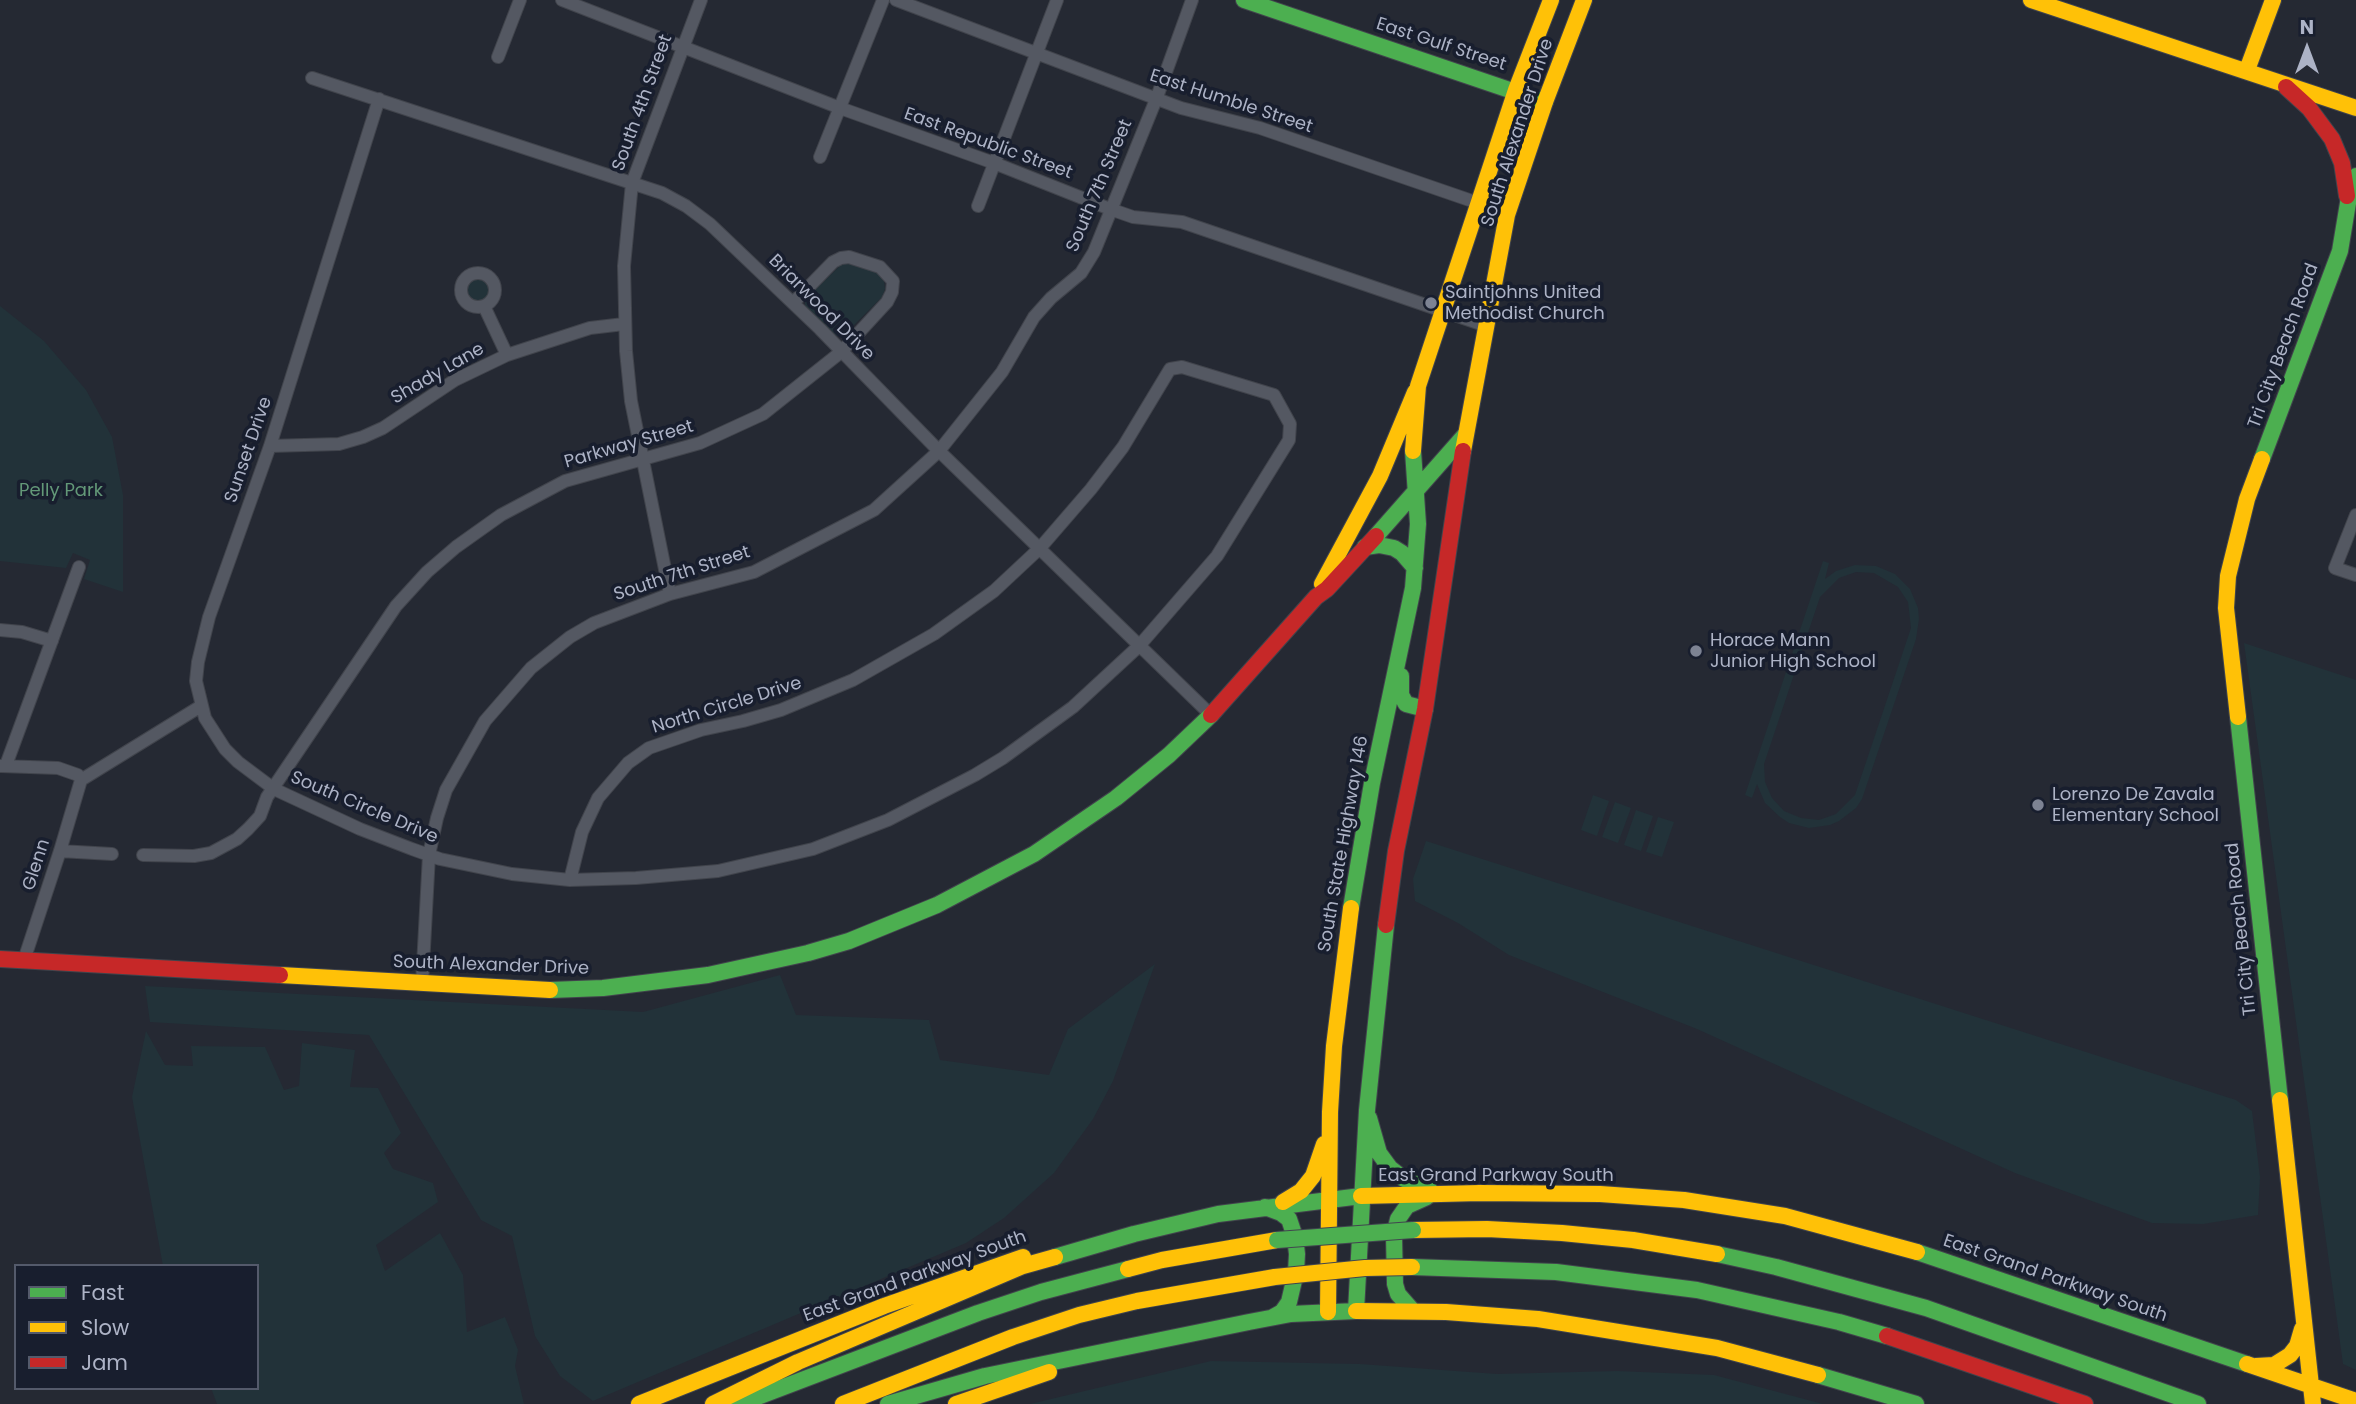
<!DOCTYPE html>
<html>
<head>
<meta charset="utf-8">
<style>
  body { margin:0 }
  #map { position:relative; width:2356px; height:1404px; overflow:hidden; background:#252933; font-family:Poppins,sans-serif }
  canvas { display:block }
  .legend { position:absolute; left:14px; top:1264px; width:245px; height:126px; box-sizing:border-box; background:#181e2e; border:2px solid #545a6b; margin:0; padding:9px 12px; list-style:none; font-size:21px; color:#adb3c6 }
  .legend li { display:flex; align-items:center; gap:14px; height:35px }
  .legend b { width:35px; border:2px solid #545a6b }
  .north { position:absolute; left:2272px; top:14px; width:70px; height:70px; -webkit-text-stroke:5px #181e2e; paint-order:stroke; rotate:0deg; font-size:19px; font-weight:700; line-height:28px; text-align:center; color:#adb3c6 }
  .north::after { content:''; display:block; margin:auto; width:24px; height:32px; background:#adb3c6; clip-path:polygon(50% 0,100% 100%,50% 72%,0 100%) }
</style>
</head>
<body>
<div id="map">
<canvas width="2356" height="1404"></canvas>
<ul class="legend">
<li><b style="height:9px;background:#4caf50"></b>Fast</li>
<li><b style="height:9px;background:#ffc107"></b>Slow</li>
<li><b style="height:9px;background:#c62828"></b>Jam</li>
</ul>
<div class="north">N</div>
</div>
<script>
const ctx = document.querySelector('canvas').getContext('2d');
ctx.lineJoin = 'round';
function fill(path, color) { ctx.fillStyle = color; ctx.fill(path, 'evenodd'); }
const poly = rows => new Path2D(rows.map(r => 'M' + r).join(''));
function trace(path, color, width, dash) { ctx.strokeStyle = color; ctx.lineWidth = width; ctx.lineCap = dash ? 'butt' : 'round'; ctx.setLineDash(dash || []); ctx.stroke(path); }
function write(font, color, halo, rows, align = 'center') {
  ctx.font = font + ' Poppins,sans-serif'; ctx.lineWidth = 7; ctx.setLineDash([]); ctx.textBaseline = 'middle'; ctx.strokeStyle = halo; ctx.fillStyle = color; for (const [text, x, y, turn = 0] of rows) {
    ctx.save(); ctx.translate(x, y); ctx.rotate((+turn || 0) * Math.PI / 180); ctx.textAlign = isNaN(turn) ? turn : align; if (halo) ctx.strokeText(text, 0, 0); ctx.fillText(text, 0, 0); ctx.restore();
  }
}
fill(poly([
  [849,263,879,273,884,281,885,289,882,297,843,336,835,336,805,306,805,299,841,265],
  '465 289a12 12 0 1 1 24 0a12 12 0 1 1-24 0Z',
  [0,306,44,341,86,390,112,437,123,495,123,592,84,579,90,560,73,553,66,568,0,561],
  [1823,561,1829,563,1825,579,1836,571,1855,565,1876,566,1895,574,1910,589,1918,608,1919,619,1916,639,1862,799,1856,808,1839,821,1830,825,1809,828,1789,823,1780,817,1765,803,1757,784,1752,798,1745,795],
  [1856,572,1874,573,1898,587,1908,602,1911,628,1855,795,1836,814,1819,820,1801,818,1784,811,1772,798,1765,782,1764,764,1820,597,1839,578],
  [2244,643,2356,680,2356,1370,2343,1364],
  [1593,795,1609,801,1597,836,1581,830],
  [1615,802,1631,808,1618,843,1602,837],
  [1636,810,1653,816,1641,851,1624,845],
  [1658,817,1674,822,1662,857,1646,852],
  [1426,841,2236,1100,2252,1111,2260,1177,2258,1215,2203,1224,2152,1223,2015,1173,1697,1029,1509,955,1458,923,1415,901,1413,879],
  [1155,964,1113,1081,1093,1119,1054,1173,1004,1218,966,1243,593,1401,560,1376,535,1336,512,1236,481,1220,369,1035,150,1022,145,986,643,1012,780,975,796,1015,929,1020,940,1060,1049,1075,1068,1029],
  [146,1031,165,1065,193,1066,191,1046,265,1047,284,1090,299,1086,302,1043,355,1050,350,1087,378,1088,401,1133,384,1153,393,1169,433,1183,438,1202,376,1245,385,1271,440,1233,463,1275,467,1332,505,1317,518,1350,515,1366,524,1404,217,1404,211,1388,257,1388,257,1266,163,1266,132,1097],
  [1211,1361,1360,1364,1497,1374,1617,1371,1714,1375,1823,1404,1030,1404]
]), '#223239');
const street = poly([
  [562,0,840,108,994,163,1110,209,1133,217,1182,222,1487,326],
  [896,0,1181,108,1260,128,1478,203],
  [498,57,520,0],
  [312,78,662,193,686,206,710,224,820,329,939,451,1211,715],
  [379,99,270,446,209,617,198,662,196,681,205,718,225,749,238,762,274,789,360,829,412,849,440,859,512,874,570,880,636,878,718,871,813,849,888,820,975,775,1003,758,1073,707,1139,646,1217,556,1289,440,1290,424,1274,395,1182,367,1170,369,1123,447,1091,489,1040,548,994,591,934,634,853,680,781,710,743,721,701,730,649,748,628,763,598,798,582,832,570,880],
  [820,157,883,0],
  [978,206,1057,0],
  '461 290a17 17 0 1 1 34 0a17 17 0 1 1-34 0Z',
  [484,306,507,355],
  [270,446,339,444,363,437,383,428,455,380,507,355,590,328,624,324],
  [2356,515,2335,568,2356,575],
  [670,594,631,401,626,351,624,266,632,183,701,0],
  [0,630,22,632,52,641],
  [6,765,79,567],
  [1,766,58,768,78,775,81,780],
  [81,780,201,706],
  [60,851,112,854],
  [143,855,194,856,211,853,237,839,248,829,260,816,267,797,396,606,427,572,456,547,501,515,565,481,700,443,763,414,841,352,887,302,892,292,893,281,880,267,849,257,841,258,833,262,793,303],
  [24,960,60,851,81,780],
  [422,984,429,855,437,818,446,790,485,721,531,668,570,637,594,623,670,594,754,572,874,510,939,451,1002,372,1034,317,1051,298,1081,273,1094,252,1157,97,1192,0]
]);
const fast = poly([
  [1244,0,1545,102],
  [2262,459,2340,251,2348,203,2356,176],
  [1376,536,1465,435],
  [1365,547,1379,545,1394,548,1402,553,1415,568],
  [1401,676,1401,695,1406,704,1425,709],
  [2238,717,2280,1100],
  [1351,908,1372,783,1413,588,1418,524,1413,451],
  [550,990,603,988,708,975,808,953,849,941,937,905,1034,854,1116,798,1169,755,1211,715],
  [1369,1118,1379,1153,1390,1168,1404,1179,1430,1190],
  [1265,1207,1281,1213,1289,1219,1295,1237,1297,1254,1296,1272,1289,1302,1282,1312,1273,1317],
  [1218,1214,1361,1196],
  [1917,1252,2247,1364],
  [1717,1254,1776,1267,1926,1308,2198,1404],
  [1055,1257,1134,1234,1218,1214],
  [1412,1267,1556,1272,1697,1290,1839,1322,1887,1336],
  [1412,1310,1398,1294,1395,1284,1394,1236,1398,1219,1407,1206,1427,1197],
  [1249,1322,1291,1314,1356,1311,1367,1110,1386,925],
  [1818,1375,1916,1404],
  [739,1404,978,1313,1041,1292,1128,1269],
  [888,1404,985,1376,1249,1322]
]);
const slow = poly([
  [2031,0,2356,108],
  [2247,70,2273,0],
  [1413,451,1418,386,1516,90,1551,0],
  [1463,451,1507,215,1545,102,1584,0],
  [1322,584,1380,476,1415,392],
  [2238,717,2226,608,2228,576,2247,499,2262,459],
  [280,975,550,990],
  [2280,1100,2313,1404],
  [1361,1196,1480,1193,1600,1194,1684,1200,1785,1216,1917,1252],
  [1283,1202,1301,1191,1313,1176,1324,1144],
  [1413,1230,1487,1229,1562,1233,1633,1240,1717,1254],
  [1128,1269,1162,1260,1277,1240],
  [1356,1311,1446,1312,1538,1319,1717,1348,1818,1375],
  [1328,1312,1330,1112,1334,1046,1351,908],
  [2247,1364,2356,1401],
  [2256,1366,2274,1365,2290,1355,2297,1346,2302,1329],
  [639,1404,884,1306,1023,1257],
  [713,1404,798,1362,1023,1266,1055,1257],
  [843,1404,1013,1337,1079,1315,1137,1301,1275,1277],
  [956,1404,1049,1372]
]);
const jam = poly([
  [2286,87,2309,108,2332,139,2342,163,2347,196],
  [1211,715,1316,597,1327,589,1376,536],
  [1386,925,1396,851,1425,709,1463,451],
  [0,959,280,975],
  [1887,1336,2085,1404]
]);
trace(street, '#41444c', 14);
trace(fast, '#41444c', 18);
trace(slow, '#41444c', 18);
trace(jam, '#41444c', 18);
trace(street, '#545862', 12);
trace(fast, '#4caf50', 16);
trace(slow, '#ffc107', 16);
trace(jam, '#c62828', 16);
const fastBridge = poly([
  [1277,1240,1413,1230]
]);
const slowBridge = poly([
  [1275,1277,1365,1268,1412,1267]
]);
trace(fastBridge, '#41454f', 18, []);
trace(slowBridge, '#41454f', 18, []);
trace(fastBridge, '#4caf50', 16);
trace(slowBridge, '#ffc107', 16);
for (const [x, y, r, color] of [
  [1431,303,7,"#7d8393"],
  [1696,651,7,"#7d8393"],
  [2038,805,7,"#7d8393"]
]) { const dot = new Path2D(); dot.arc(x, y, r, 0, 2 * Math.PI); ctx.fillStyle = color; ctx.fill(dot); trace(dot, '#181e2e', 2.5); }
write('18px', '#adb3c6', '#181e2e', [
  ["East Gulf Street",1441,45,18],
  ["East Humble Street",1231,102,18],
  ["South 4th Street",643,103,-70],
  ["South Alexander Drive",1518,133,-72],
  ["East Republic Street",988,144,20],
  ["South 7th Street",1100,186,-67],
  ["Briarwood Drive",821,308,45],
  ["Tri City Beach Road",2284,346,-70],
  ["Shady Lane",438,374,-30],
  ["Parkway Street",629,445,-16],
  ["Sunset Drive",249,450,-71],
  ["South 7th Street",682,574,-18],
  ["North Circle Drive",727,706,-17],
  ["South Circle Drive",364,808,23],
  ["South State Highway 146",1344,844,-80],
  ["Glenn",37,865,-72],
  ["Tri City Beach Road",2242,929,-96],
  ["South Alexander Drive",491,966,2],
  ["East Grand Parkway South",1496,1176],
  ["East Grand Parkway South",915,1277,-20],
  ["East Grand Parkway South",2055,1279,19]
]);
write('18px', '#adb3c6', '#181e2e', [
  ["Saintjohns United",1445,293],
  ["Methodist Church",1445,314],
  ["Horace Mann",1710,641],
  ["Junior High School",1710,662],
  ["Lorenzo De Zavala",2052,795],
  ["Elementary School",2052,816]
], 'left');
write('18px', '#639878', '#181e2e', [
  ["Pelly Park",61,491]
]);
</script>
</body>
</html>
